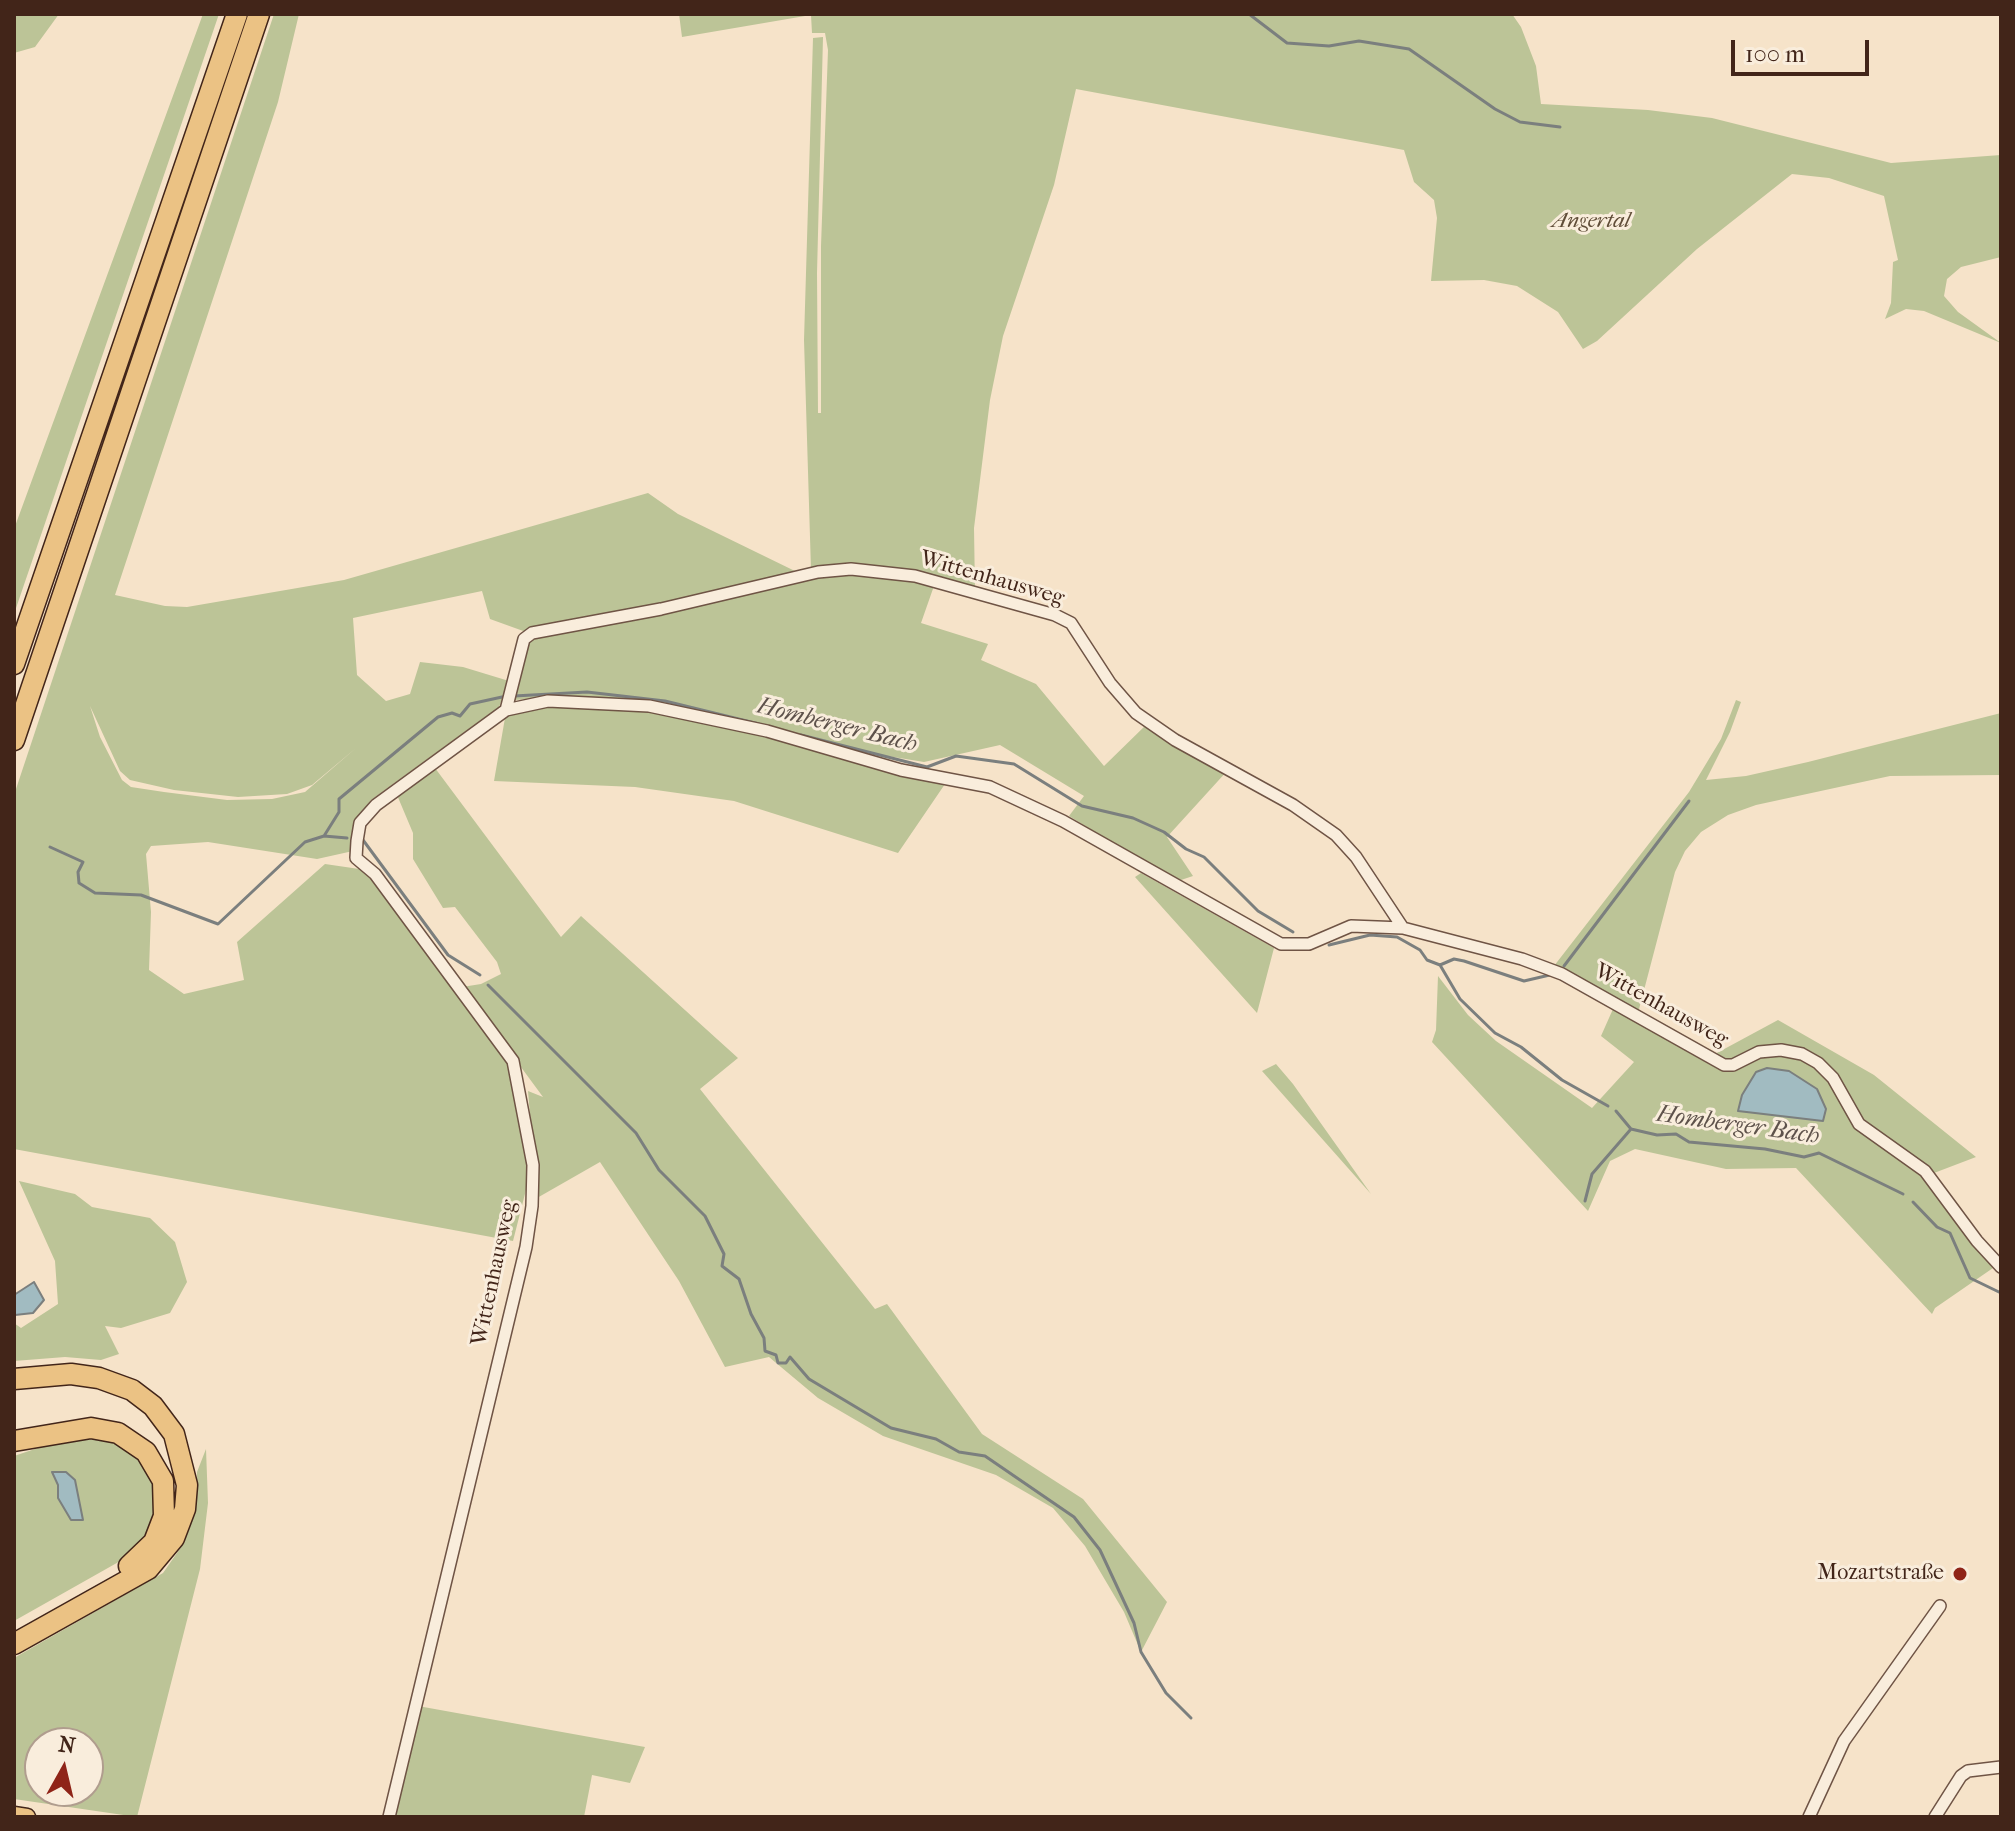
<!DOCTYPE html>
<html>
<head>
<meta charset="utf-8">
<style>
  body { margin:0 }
  #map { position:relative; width:2015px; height:1831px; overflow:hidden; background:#f6e3c9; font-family:"IM FELL French Canon",serif }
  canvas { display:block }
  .frame { position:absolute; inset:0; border:16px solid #422519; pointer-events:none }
  .north { position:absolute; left:24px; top:1727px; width:80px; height:80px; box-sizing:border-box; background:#f9eddc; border:2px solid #b09d8e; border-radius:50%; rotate:8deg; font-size:22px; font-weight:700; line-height:32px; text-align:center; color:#422519 }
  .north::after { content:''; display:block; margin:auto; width:28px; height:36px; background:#8f2418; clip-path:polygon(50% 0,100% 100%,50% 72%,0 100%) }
  .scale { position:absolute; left:1731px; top:40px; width:138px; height:36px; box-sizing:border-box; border:4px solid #422519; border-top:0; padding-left:10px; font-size:24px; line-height:28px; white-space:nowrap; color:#422519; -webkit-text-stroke:6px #f9eddc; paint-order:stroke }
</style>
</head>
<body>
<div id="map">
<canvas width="2015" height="1831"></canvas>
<div class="frame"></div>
<div class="north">N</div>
<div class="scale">100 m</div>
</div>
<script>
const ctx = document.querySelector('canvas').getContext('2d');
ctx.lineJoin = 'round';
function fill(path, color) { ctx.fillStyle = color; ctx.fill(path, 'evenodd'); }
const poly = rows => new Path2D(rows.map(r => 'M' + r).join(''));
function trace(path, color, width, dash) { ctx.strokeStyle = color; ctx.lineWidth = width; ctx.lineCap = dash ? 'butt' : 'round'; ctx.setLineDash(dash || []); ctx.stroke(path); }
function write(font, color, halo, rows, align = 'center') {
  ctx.font = font + ' "IM FELL French Canon",serif'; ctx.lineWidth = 6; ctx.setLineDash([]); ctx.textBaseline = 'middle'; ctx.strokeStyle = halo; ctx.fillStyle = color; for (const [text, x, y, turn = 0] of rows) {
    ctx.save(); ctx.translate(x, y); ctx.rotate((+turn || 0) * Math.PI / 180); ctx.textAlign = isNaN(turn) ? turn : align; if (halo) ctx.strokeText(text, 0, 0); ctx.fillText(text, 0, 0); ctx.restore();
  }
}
fill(poly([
  [14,14,59,14,35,47,14,53],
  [203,14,219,14,14,614,14,529],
  [274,14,299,14,278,102,115,595,165,606,187,607,344,580,648,493,678,514,799,573,526,632,490,619,482,591,353,618,357,675,386,701,410,694,420,662,463,667,509,681,499,707,371,800,356,822,353,851,317,859,208,842,151,846,146,854,151,912,149,970,184,994,244,980,237,942,325,864,366,870,520,1075,528,1182,513,1241,14,1149,14,795],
  [90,706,120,771,130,780,174,790,238,797,287,794,312,785,356,748,305,792,272,799,227,800,164,792,131,787,122,780,100,737],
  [679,14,1512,14,1521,27,1536,66,1541,104,1648,110,1712,118,1891,163,2001,155,2001,257,1961,267,1947,279,1944,296,1958,312,2001,343,1924,311,1906,309,1885,319,1891,303,1893,262,1898,260,1884,196,1829,178,1792,174,1697,249,1597,341,1583,349,1558,312,1517,286,1484,280,1431,281,1437,218,1434,200,1414,182,1404,150,1076,89,1054,185,1003,336,990,400,974,528,975,592,903,572,811,570,804,340,813,38,823,37,817,273,818,413,821,413,821,246,828,50,825,33,812,33,811,15,682,37],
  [842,572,935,583,921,623,988,644,981,660,1036,684,1104,766,1147,724,1228,770,1167,837,1193,876,1181,880,1146,863,1069,816,1084,796,1000,745,924,762,826,746,649,702,582,696,514,700,531,637],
  [1736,700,1741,702,1730,732,1706,780,1746,776,1808,762,2001,713,2001,775,1890,776,1756,805,1728,815,1701,832,1685,851,1675,872,1638,1013,1554,966,1689,792,1721,739],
  [548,704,648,710,708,720,945,784,898,853,734,801,635,787,494,781,505,718,524,707],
  [435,768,561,937,581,916,738,1058,700,1089,875,1309,887,1304,982,1434,1083,1499,1167,1602,1141,1652,1124,1612,1085,1546,1053,1508,996,1475,883,1436,818,1398,769,1357,725,1367,679,1281,600,1162,537,1198,528,1091,543,1097,462,987,481,984,501,974,497,962,455,907,443,908,413,859,413,833,397,795],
  [1141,873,1274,948,1257,1013,1135,877],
  [1438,976,1468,1015,1496,1041,1592,1108,1634,1062,1601,1036,1613,1009,1713,1065,1715,1054,1778,1020,1874,1075,1976,1157,1934,1173,1929,1181,1993,1268,1935,1308,1932,1314,1796,1168,1726,1169,1635,1149,1610,1161,1588,1211,1432,1042,1436,1030],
  [1276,1064,1293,1084,1371,1194,1262,1071],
  [19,1181,75,1194,92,1207,150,1218,175,1242,187,1282,170,1313,121,1328,105,1326,119,1354,101,1360,65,1357,14,1361,14,1323,21,1328,58,1304,55,1261],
  [105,1439,133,1449,158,1487,154,1528,138,1551,14,1621,14,1456,62,1440],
  [206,1449,208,1503,200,1569,137,1817,14,1799,14,1658,163,1573,184,1543,196,1500,197,1472],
  [40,1743,88,1743,88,1791,40,1791],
  [418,1706,645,1747,630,1783,592,1775,584,1817,393,1817]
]), '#bcc497');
const water = poly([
  [1767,1068,1789,1071,1817,1089,1826,1109,1823,1121,1738,1111,1742,1095,1756,1072,1767,1068],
  [34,1282,44,1300,33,1313,15,1315,14,1295,34,1282],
  [52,1472,66,1472,75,1480,83,1520,71,1520,58,1498,58,1485,52,1472]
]);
fill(water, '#a1bbc1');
trace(water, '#7b7f7e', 2);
trace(poly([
  [1249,14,1287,43,1329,46,1359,41,1409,49,1495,109,1520,122,1560,127],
  [514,696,587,692,665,701,759,724],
  [801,735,927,767,956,756,1014,764,1082,806,1133,818,1164,832,1186,849,1204,857,1258,911,1293,932],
  [324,836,347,838],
  [363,840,448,955,480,975],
  [50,847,83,862,78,872,79,883,95,893,141,895,218,924,305,842,324,836,339,812,339,799,438,717,452,713,460,716,470,704,502,697],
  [1329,945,1370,935,1397,937,1420,950,1427,960,1440,965,1460,999,1495,1033,1521,1047,1562,1080,1608,1106],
  [1440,965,1454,959,1464,961,1524,981,1554,974],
  [1564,966,1689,801],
  [488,985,636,1133,659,1170,705,1216,724,1254,722,1266,739,1279,751,1314,764,1338,765,1351,776,1355,778,1363,786,1363,790,1357,809,1379,891,1428,936,1439,959,1452,985,1456,1074,1517,1100,1550,1134,1623,1141,1652,1166,1693,1191,1718],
  [1616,1111,1631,1129,1657,1135,1676,1134,1689,1142,1765,1149,1804,1157,1819,1153,1903,1194],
  [1585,1201,1592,1174,1631,1129],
  [1913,1202,1937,1227,1950,1233,1970,1278,2001,1293]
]), '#7b7f7e', 3);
const street = poly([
  [506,710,524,639,532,633,661,609,818,572,851,569,915,576,1055,615,1071,623,1110,683,1136,713,1175,740,1293,805,1336,835,1356,857,1403,928],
  [389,1817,526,1247,532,1206,533,1165,513,1061,375,874,356,858,357,841,360,823,376,805,506,710,548,701,649,706,767,731,901,770,990,787,1063,821,1281,944,1309,944,1351,926,1403,928,1522,959,1562,974,1724,1065,1733,1065,1759,1052,1781,1050,1802,1054,1818,1063,1833,1078,1859,1124,1925,1171,1977,1241,2001,1267],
  [1809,1817,1844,1741,1940,1606],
  [1935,1817,1961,1776,1968,1771,2001,1767]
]);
const primary = poly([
  [14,1815,27,1817]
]);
const highway = poly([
  [14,664,237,14],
  [14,740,259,14],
  [14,1379,71,1374,99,1378,132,1390,153,1406,174,1434,187,1485,185,1509,174,1538,148,1569,14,1644],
  [14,1441,91,1428,118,1433,146,1452,163,1481,164,1516,154,1542,129,1566]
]);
trace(street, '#6f5445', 14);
trace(primary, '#422519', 19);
trace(highway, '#422519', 23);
trace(street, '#f9eddc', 11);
trace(primary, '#ebc284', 16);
trace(highway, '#ebc284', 20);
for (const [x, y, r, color] of [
  [1960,1574,8,"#8f2418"]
]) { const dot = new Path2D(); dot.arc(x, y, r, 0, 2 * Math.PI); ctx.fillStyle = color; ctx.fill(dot); trace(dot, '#f9eddc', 3); }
write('italic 22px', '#604d38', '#f9eddc', [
  ["Angertal",1591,222]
]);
write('22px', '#422519', '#f9eddc', [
  ["Wittenhausweg",992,579,16],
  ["Wittenhausweg",1661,1006,29],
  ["Wittenhausweg",495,1273,-78]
]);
write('22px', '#422519', '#f9eddc', [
  ["Mozartstraße",1944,1574]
], 'right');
write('italic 24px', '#5e524b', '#f9eddc', [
  ["Homberger Bach",837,726,14],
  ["Homberger Bach",1738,1126,8]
]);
</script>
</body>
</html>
